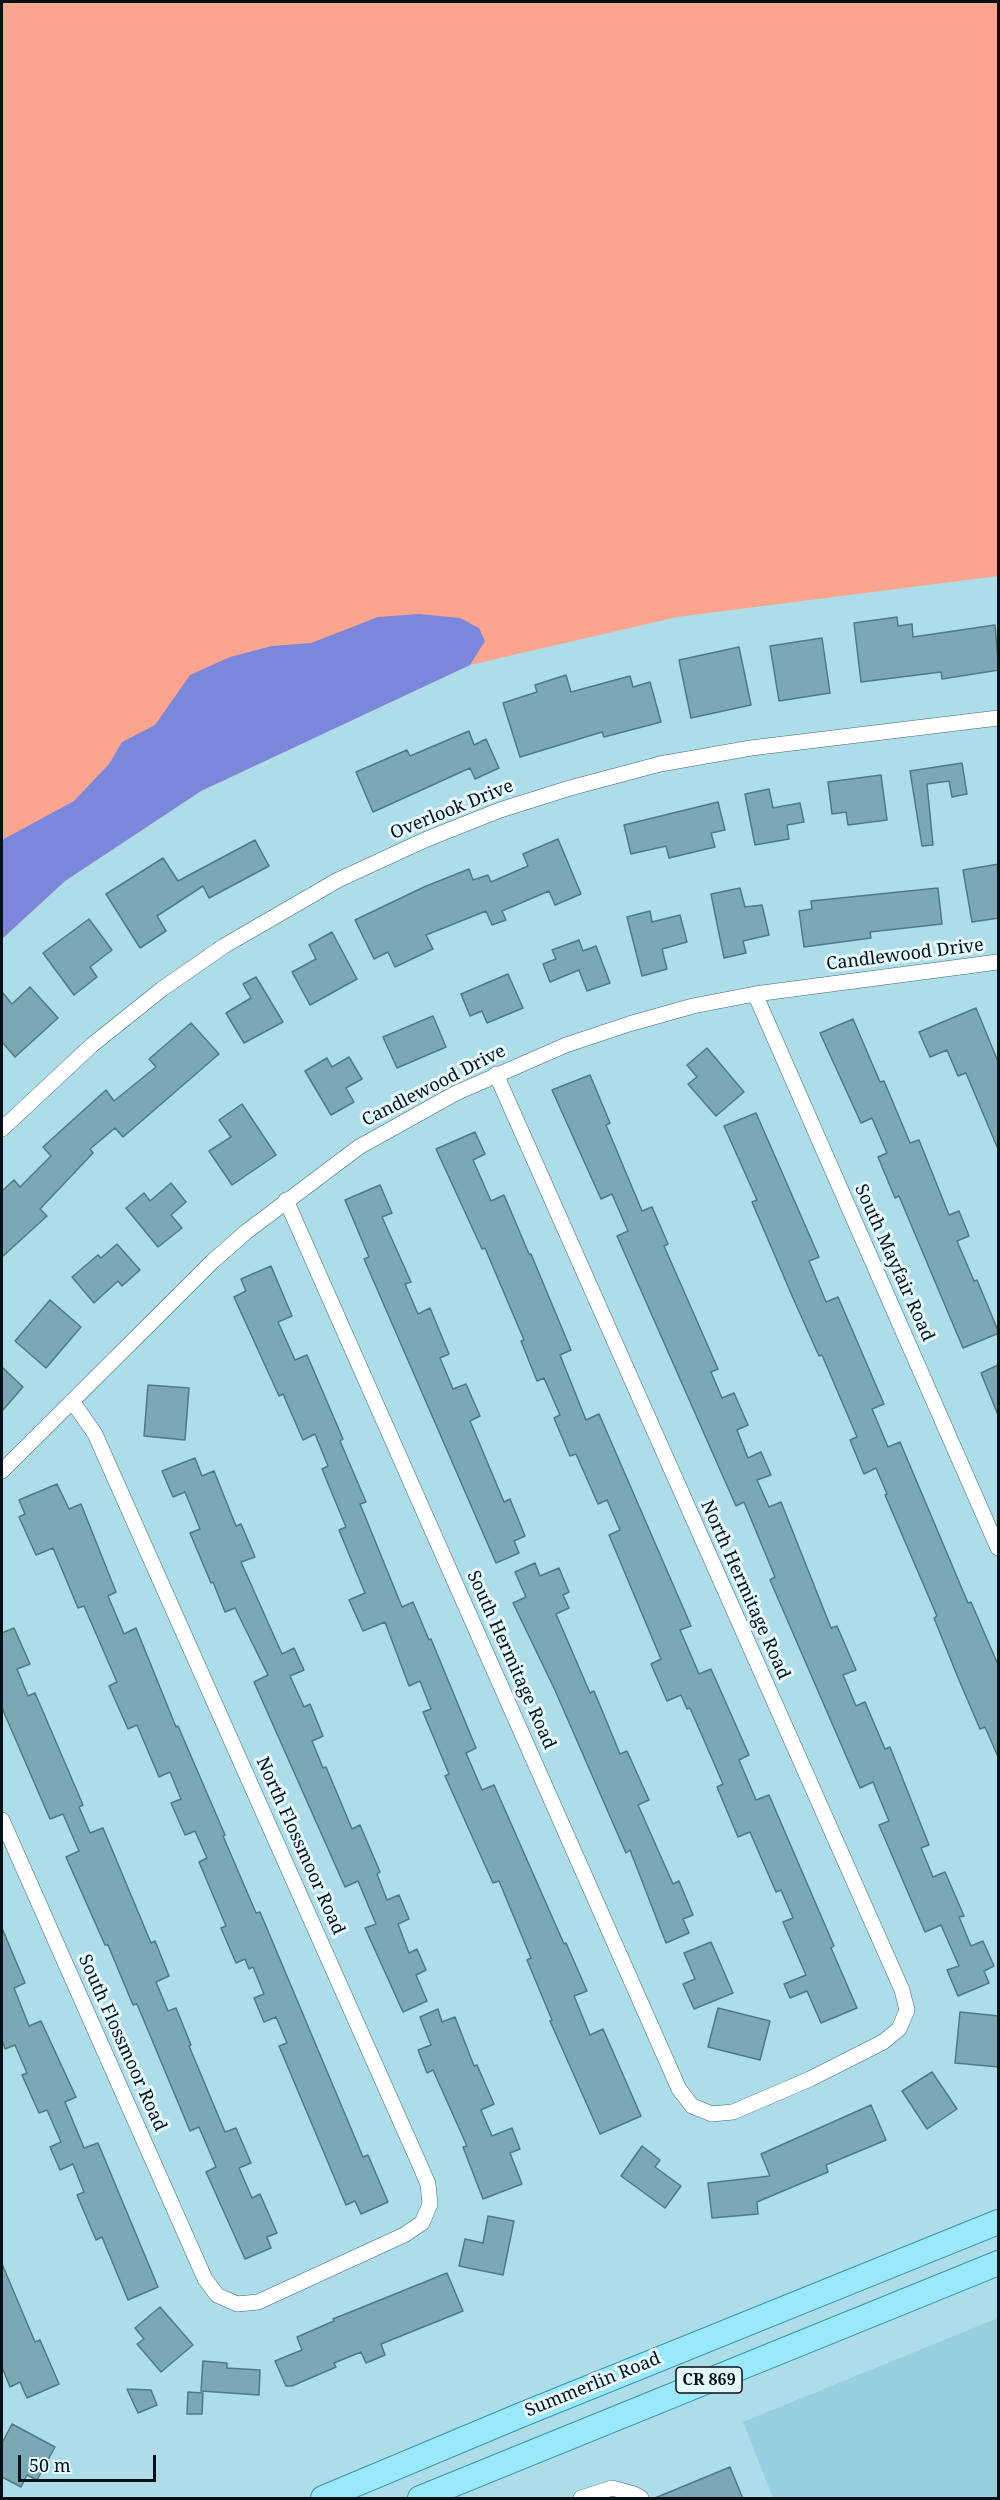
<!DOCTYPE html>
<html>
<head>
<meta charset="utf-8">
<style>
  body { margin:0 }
  #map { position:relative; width:1000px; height:2500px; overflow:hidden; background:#addde9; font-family:"Noto Serif",serif }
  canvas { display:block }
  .frame { position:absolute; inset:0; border:3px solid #021116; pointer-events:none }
  .scale { position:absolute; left:18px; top:2455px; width:138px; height:27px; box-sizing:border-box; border:3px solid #021116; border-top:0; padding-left:8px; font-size:18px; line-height:21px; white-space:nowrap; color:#021116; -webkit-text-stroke:4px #e5f8fd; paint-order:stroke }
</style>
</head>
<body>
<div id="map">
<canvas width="1000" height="2500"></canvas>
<div class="frame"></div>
<div class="scale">50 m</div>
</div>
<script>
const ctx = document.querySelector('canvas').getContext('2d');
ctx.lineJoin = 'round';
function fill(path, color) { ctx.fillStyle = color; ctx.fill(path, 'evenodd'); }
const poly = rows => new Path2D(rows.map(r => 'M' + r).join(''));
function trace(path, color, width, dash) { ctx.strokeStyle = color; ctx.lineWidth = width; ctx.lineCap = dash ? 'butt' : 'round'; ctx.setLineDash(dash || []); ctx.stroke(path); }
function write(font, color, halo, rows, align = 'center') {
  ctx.font = font + ' "Noto Serif",serif'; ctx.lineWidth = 6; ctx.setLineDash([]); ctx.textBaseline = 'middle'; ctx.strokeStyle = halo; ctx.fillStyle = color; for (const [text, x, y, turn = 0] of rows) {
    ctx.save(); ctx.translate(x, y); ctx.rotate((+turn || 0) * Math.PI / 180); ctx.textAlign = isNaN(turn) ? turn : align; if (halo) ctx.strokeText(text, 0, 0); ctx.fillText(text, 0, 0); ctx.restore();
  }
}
fill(poly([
  [998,2318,998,2498,773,2498,743,2422]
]), '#97cfde');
fill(poly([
  [2,2,998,2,998,576,677,617,470,665,201,791,65,881,2,939]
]), '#fba58f');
fill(poly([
  [419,614,460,618,479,628,485,641,470,665,201,791,65,881,2,939,2,840,74,801,109,764,122,742,155,725,190,675,230,657,272,646,311,643,378,617]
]), '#7a87db');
const building = poly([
  [897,617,898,626,912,624,913,637,995,625,999,670,942,679,941,672,861,682,854,623,897,617],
  [822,638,830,693,779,701,770,646,822,638],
  [739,647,751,705,691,718,679,660,739,647],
  [566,675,571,692,630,676,633,687,650,682,661,722,604,737,602,732,520,757,503,703,537,692,535,685,566,675],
  [469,731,474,745,486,739,499,768,475,779,470,768,373,812,356,772,407,750,410,756,469,731],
  [962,763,967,794,952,797,949,781,927,784,933,845,922,846,910,771,962,763],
  [881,775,887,820,848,825,846,812,832,814,828,782,881,775],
  [769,789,773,808,800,803,804,822,787,825,789,839,755,845,745,794,769,789],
  [718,802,725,830,711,833,715,847,669,858,666,846,631,854,624,825,718,802],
  [558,839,581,894,555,905,549,891,502,911,506,920,492,925,486,911,426,935,433,949,395,967,388,952,374,959,355,920,424,887,469,869,473,880,488,875,491,882,528,866,523,854,558,839],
  [255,840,269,866,209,898,203,886,157,916,166,931,140,948,106,894,163,858,178,881,255,840],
  [999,864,999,918,972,922,963,870,999,864],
  [740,888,745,907,762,905,769,935,743,941,746,953,724,958,711,894,740,888],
  [938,888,942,924,870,932,871,938,804,947,799,911,812,909,811,901,938,888],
  [650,911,652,922,680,915,687,942,662,949,667,969,642,976,627,917,650,911],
  [89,919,112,950,90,967,97,977,74,995,43,953,89,919],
  [332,932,357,979,310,1005,292,972,316,959,309,945,332,932],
  [579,940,583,951,596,946,610,983,587,991,579,970,550,982,543,964,556,959,552,950,579,940],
  [508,974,523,1008,487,1023,482,1011,470,1016,461,994,508,974],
  [256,977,283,1022,244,1043,226,1013,251,998,243,984,256,977],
  [30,987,58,1018,15,1057,2,1042,2,992,12,1004,30,987],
  [976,1008,999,1064,998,1149,966,1073,958,1076,947,1050,930,1057,919,1032,976,1008],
  [433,1016,446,1047,397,1068,383,1037,433,1016],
  [853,1019,880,1082,884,1081,910,1143,919,1140,949,1215,959,1211,969,1236,957,1241,974,1281,977,1280,999,1333,963,1348,899,1196,895,1198,878,1157,887,1153,872,1118,861,1123,820,1033,853,1019],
  [191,1023,219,1054,123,1137,115,1128,90,1149,93,1153,40,1209,47,1216,2,1257,2,1191,14,1180,20,1187,51,1156,43,1147,106,1090,114,1101,156,1067,149,1059,191,1023],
  [707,1048,744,1092,716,1116,688,1084,697,1077,687,1065,707,1048],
  [349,1057,362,1079,346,1088,354,1102,331,1115,305,1071,327,1058,332,1067,349,1057],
  [590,1075,610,1123,606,1125,642,1211,652,1207,668,1244,664,1246,718,1369,711,1372,722,1398,734,1393,748,1425,737,1430,748,1458,761,1452,771,1475,757,1480,769,1507,781,1502,831,1628,837,1626,856,1670,843,1675,856,1706,865,1702,885,1749,890,1747,929,1845,921,1848,933,1877,945,1872,964,1916,959,1917,971,1946,983,1941,994,1966,984,1971,989,1983,958,1996,947,1970,959,1966,941,1925,925,1932,879,1825,889,1821,873,1782,860,1788,770,1580,775,1577,744,1502,736,1506,617,1236,628,1231,612,1194,601,1199,552,1090,590,1075],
  [242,1104,276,1155,232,1185,209,1151,231,1137,219,1120,242,1104],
  [756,1113,819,1257,809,1261,826,1302,838,1297,884,1404,872,1409,888,1447,900,1442,968,1603,971,1602,999,1667,999,1759,985,1727,980,1729,959,1680,934,1618,937,1616,885,1495,887,1494,876,1468,864,1474,850,1440,857,1437,822,1355,819,1356,793,1298,752,1202,757,1200,724,1126,756,1113],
  [475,1132,485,1154,473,1160,491,1201,504,1195,529,1254,531,1254,571,1350,560,1355,586,1420,599,1414,691,1626,680,1630,699,1674,711,1669,749,1755,739,1760,756,1800,769,1795,834,1946,831,1948,857,2008,821,2023,807,1991,790,1998,784,1984,806,1975,783,1922,793,1918,781,1890,776,1892,750,1832,738,1837,717,1787,723,1784,690,1708,687,1709,681,1695,667,1701,651,1664,661,1659,609,1535,620,1530,607,1500,598,1504,576,1454,570,1456,554,1418,560,1415,544,1378,537,1381,521,1341,524,1340,485,1248,482,1249,436,1149,475,1132],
  [171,1183,186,1202,171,1215,182,1228,158,1247,126,1208,144,1193,150,1201,171,1183],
  [380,1185,392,1213,382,1217,411,1282,405,1284,418,1314,430,1308,449,1354,440,1358,453,1389,466,1384,480,1416,470,1421,504,1502,510,1499,525,1536,514,1541,519,1553,496,1563,364,1259,369,1257,345,1200,380,1185],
  [117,1244,140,1270,122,1286,118,1281,94,1303,72,1277,98,1255,101,1258,117,1244],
  [271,1266,292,1316,278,1322,295,1360,307,1355,343,1439,340,1441,366,1502,360,1504,402,1607,413,1602,429,1640,431,1639,476,1748,466,1753,482,1790,494,1785,564,1944,566,1943,587,1991,574,1996,590,2035,603,2029,641,2116,600,2134,550,2021,552,2020,527,1960,531,1958,499,1881,493,1883,445,1776,449,1774,423,1712,431,1709,420,1681,409,1686,385,1622,363,1631,349,1600,365,1593,339,1530,346,1527,322,1469,328,1466,315,1434,303,1440,283,1394,279,1396,234,1297,246,1291,241,1279,271,1266],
  [50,1300,81,1327,46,1368,15,1341,50,1300],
  [998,1365,998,1415,981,1373,998,1365],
  [2,1367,23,1387,2,1411,2,1367],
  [148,1385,189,1388,185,1440,144,1436,148,1385],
  [195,1458,202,1476,214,1471,236,1526,241,1524,255,1557,241,1562,282,1654,294,1648,304,1670,290,1676,304,1707,310,1704,323,1736,312,1741,323,1768,326,1767,352,1829,360,1825,380,1872,377,1874,387,1900,399,1895,409,1919,398,1924,409,1953,417,1949,426,1970,416,1975,427,2001,403,2012,365,1928,376,1924,358,1881,345,1887,254,1682,268,1675,235,1608,225,1612,213,1582,211,1583,190,1533,200,1529,185,1492,173,1497,162,1471,195,1458],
  [57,1484,69,1509,81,1504,116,1592,108,1596,124,1634,136,1628,176,1727,178,1726,225,1835,223,1836,256,1913,260,1912,363,2157,368,2155,388,2202,361,2214,355,2201,346,2205,279,2046,287,2043,276,2017,264,2022,254,1998,264,1994,253,1967,249,1969,245,1959,236,1963,221,1928,226,1926,199,1862,207,1858,195,1831,185,1835,171,1803,181,1799,170,1772,159,1777,137,1725,128,1729,109,1686,117,1682,84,1606,78,1608,53,1548,36,1555,19,1517,25,1514,19,1500,57,1484],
  [535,1563,540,1576,559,1568,569,1592,563,1595,569,1608,556,1614,590,1693,594,1691,620,1754,627,1751,649,1800,638,1805,673,1884,679,1881,693,1915,683,1919,689,1933,666,1943,630,1850,626,1853,554,1688,513,1603,526,1597,515,1572,535,1563],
  [14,1628,30,1664,17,1669,28,1696,35,1693,83,1805,79,1807,90,1833,103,1828,151,1943,155,1941,169,1976,156,1982,168,2011,176,2008,191,2045,189,2046,225,2132,236,2128,251,2163,239,2168,252,2198,260,2194,277,2233,267,2237,271,2248,245,2259,206,2172,216,2167,199,2127,190,2131,137,2004,133,2005,108,1945,105,1945,66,1857,79,1851,63,1814,50,1819,2,1708,2,1633,14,1628],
  [2,1928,25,1983,14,1988,29,2026,41,2021,76,2097,65,2102,84,2148,98,2143,158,2287,128,2300,102,2237,96,2240,77,2195,84,2192,73,2164,60,2170,50,2147,61,2142,47,2110,39,2113,22,2075,27,2073,15,2045,5,2049,2,2040,2,1928],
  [711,1942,733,1993,694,2009,683,1984,695,1979,684,1953,711,1942],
  [718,2008,770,2021,760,2060,708,2047,718,2008],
  [438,2009,442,2022,455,2017,474,2066,477,2065,494,2104,481,2110,492,2136,512,2128,520,2149,510,2153,522,2184,483,2199,463,2147,467,2146,433,2070,427,2073,418,2050,431,2045,420,2017,438,2009],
  [960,2012,999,2016,999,2067,955,2063,960,2012],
  [932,2072,957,2109,927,2129,902,2091,932,2072],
  [871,2105,886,2140,826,2165,828,2172,757,2202,758,2214,712,2218,708,2183,770,2176,761,2154,871,2105],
  [642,2146,660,2160,655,2167,681,2186,665,2208,621,2176,642,2146],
  [488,2216,514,2221,503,2275,459,2266,465,2239,483,2243,488,2216],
  [2,2264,35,2342,40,2340,59,2384,27,2398,20,2382,10,2387,2,2367,2,2264],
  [447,2273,463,2311,381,2344,385,2355,366,2363,361,2352,334,2363,336,2367,292,2386,286,2386,275,2361,302,2350,297,2337,334,2321,333,2319,447,2273],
  [160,2307,193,2345,161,2372,137,2344,144,2339,135,2328,160,2307],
  [203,2361,227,2363,227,2368,260,2370,259,2395,201,2391,203,2361],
  [127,2389,151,2390,157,2405,138,2413,127,2389],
  [188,2392,203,2393,202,2414,187,2414,188,2392],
  [12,2424,55,2447,37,2480,27,2475,21,2487,2,2477,2,2443,12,2424],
  [730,2467,743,2499,655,2499,655,2498,730,2467]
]);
fill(building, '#7aa9b5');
trace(building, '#4d7a85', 1.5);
const street = poly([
  [755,994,998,1548],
  [2,1129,92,1045,162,989,224,946,338,880,427,839,500,810,570,788,660,764,751,748,998,718],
  [286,1200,679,2089,692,2106,712,2114,733,2112,810,2079,883,2042,899,2029,907,2010,902,1990,496,1074],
  [2,1471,213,1261,246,1232,359,1147,456,1093,566,1045,629,1024,693,1006,755,994,998,962],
  [2,1820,205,2279,217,2295,237,2304,258,2302,404,2235,422,2223,430,2204,428,2184,419,2163,95,1434,72,1401],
  [581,2498,612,2488,634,2494,641,2498]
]);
const primary = poly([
  [323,2498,521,2415,998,2222],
  [420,2498,998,2263]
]);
trace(street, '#3b6873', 16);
trace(primary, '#3994aa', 26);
trace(street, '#fff', 15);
trace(primary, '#9ae9fb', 24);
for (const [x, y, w] of [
  [709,2380,66]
]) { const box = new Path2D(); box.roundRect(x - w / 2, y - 13, w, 26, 4.5); ctx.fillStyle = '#e5f8fd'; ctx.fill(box); trace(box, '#021116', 1.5); }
write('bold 16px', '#021116', null, [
  ["CR 869",709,2380]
]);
write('18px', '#021116', '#e5f8fd', [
  ["Overlook Drive",452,810,-22],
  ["Candlewood Drive",905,955,-7],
  ["Candlewood Drive",434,1086,-27],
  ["South Mayfair Road",894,1263,66],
  ["North Hermitage Road",745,1590,66],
  ["South Hermitage Road",511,1660,66],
  ["North Flossmoor Road",300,1846,66],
  ["South Flossmoor Road",122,2043,66],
  ["Summerlin Road",593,2385,-22]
]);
</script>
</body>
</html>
